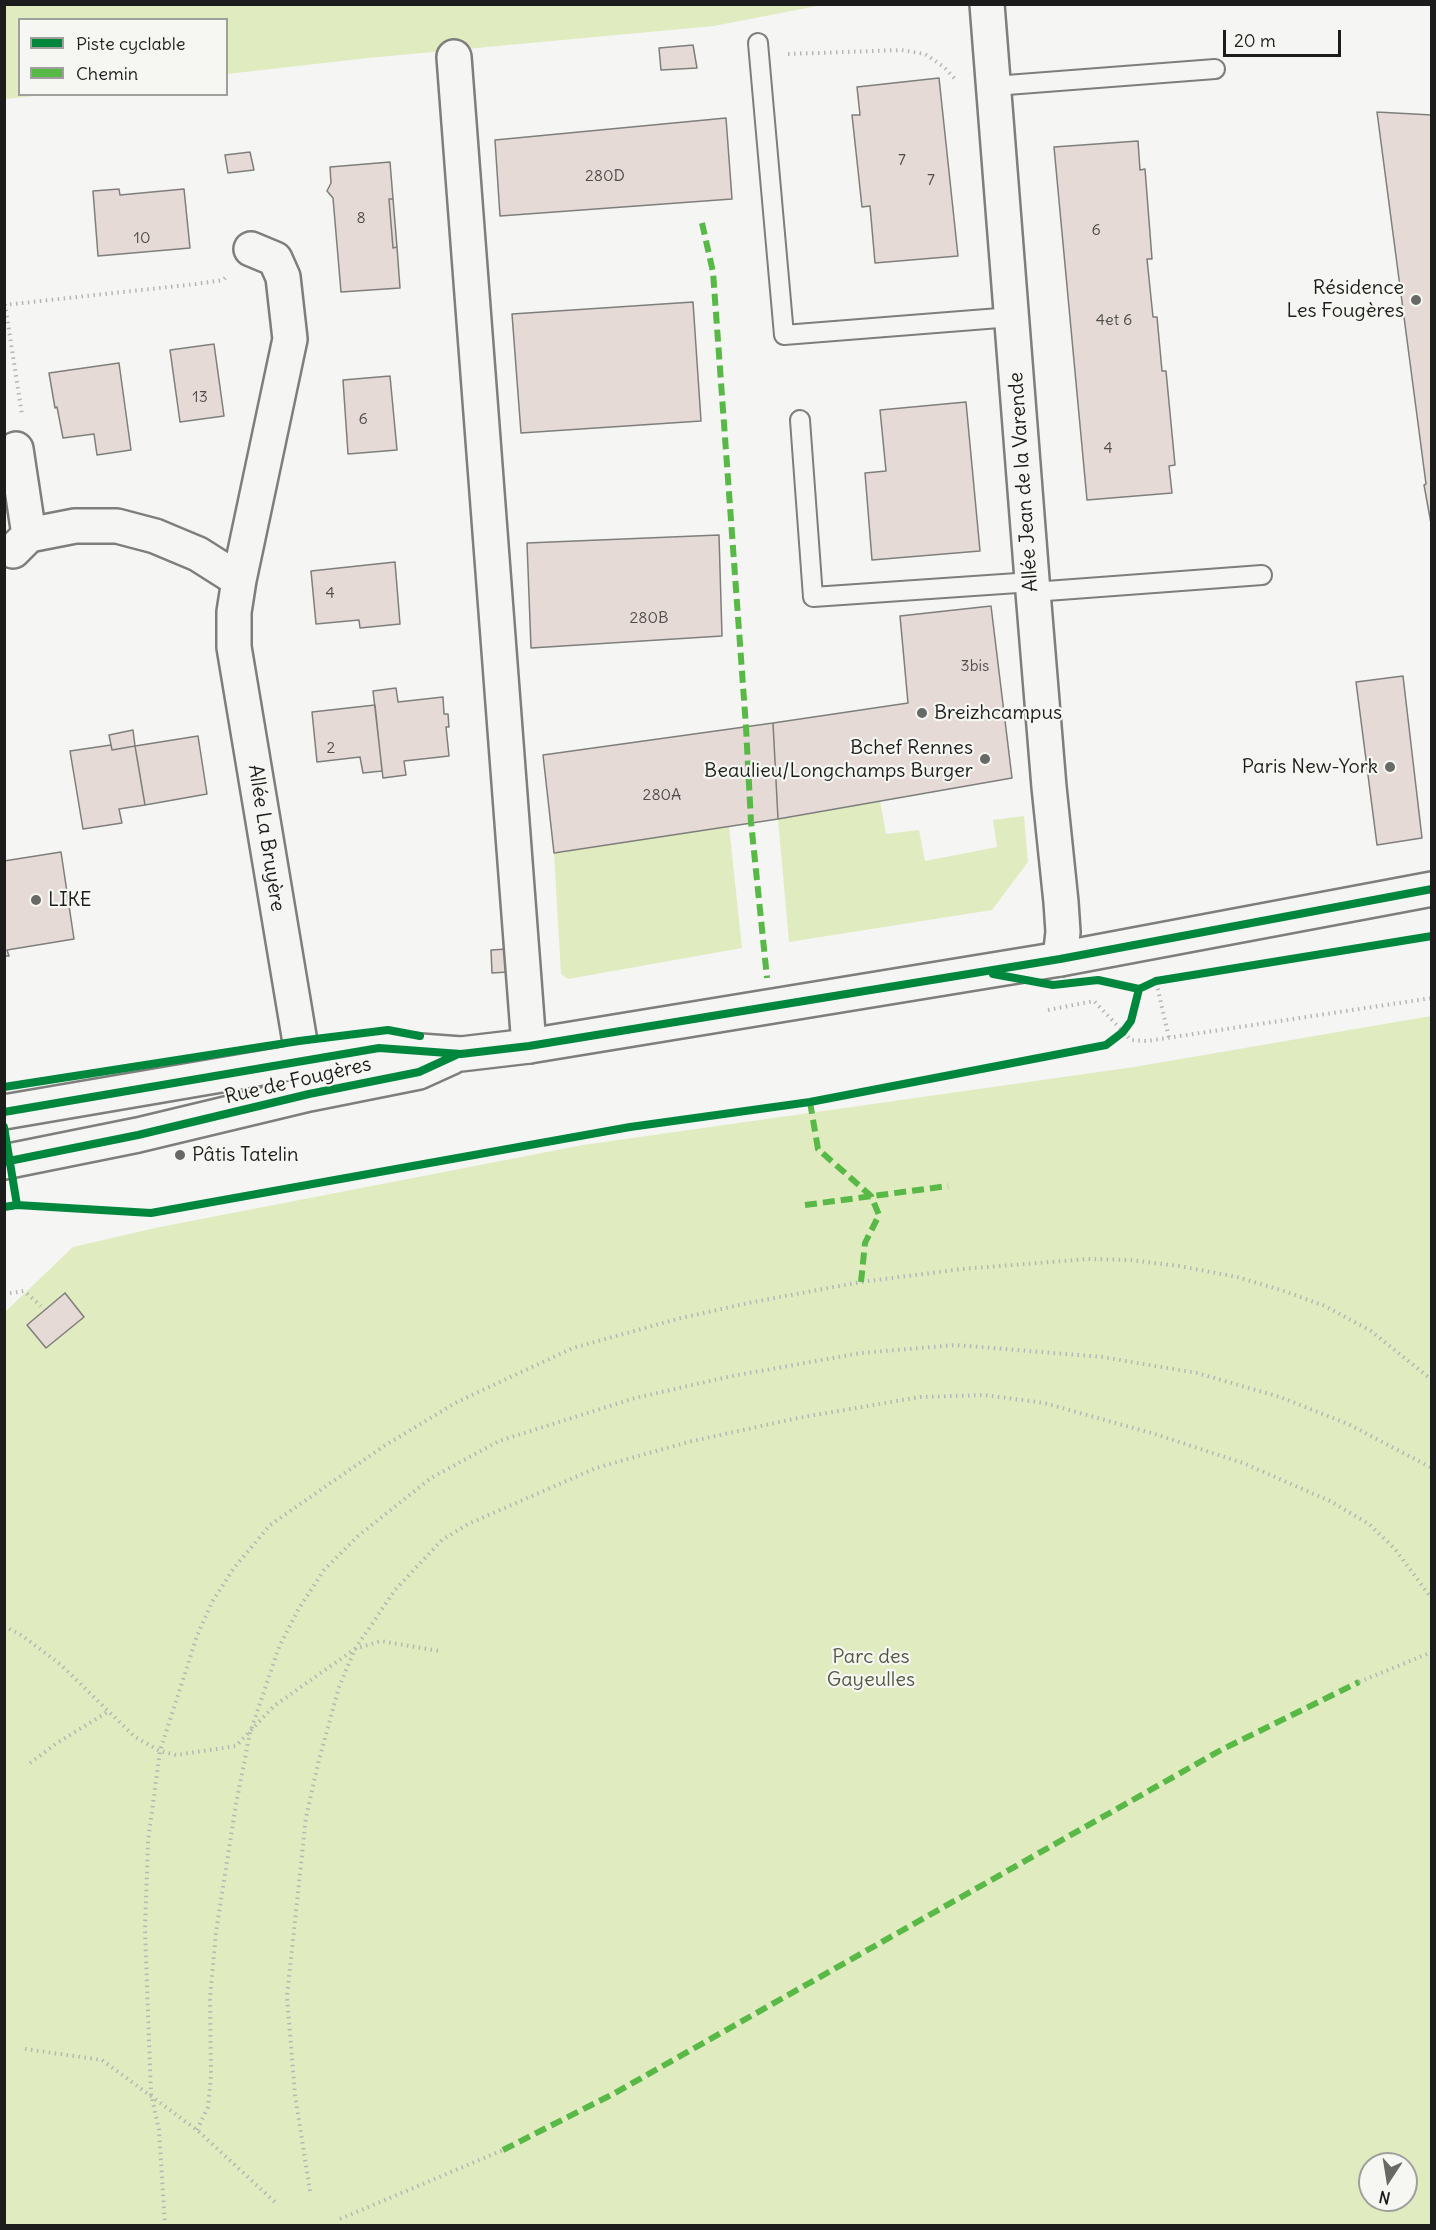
<!DOCTYPE html>
<html>
<head>
<meta charset="utf-8">
<style>
  body { margin:0 }
  #map { position:relative; width:1436px; height:2230px; overflow:hidden; background:#f5f5f3; font-family:Delius,sans-serif }
  canvas { display:block }
  .frame { position:absolute; inset:0; border:6px solid #1c1c1c; pointer-events:none }
  .legend { position:absolute; left:18px; top:18px; width:210px; height:78px; box-sizing:border-box; background:#f6f6f2; border:2px solid #9f9f9c; margin:0; padding:8px 10px; list-style:none; font-size:18px; color:#1c1c1c }
  .legend li { display:flex; align-items:center; gap:12px; height:30px }
  .legend b { width:30px; border:2px solid #9f9f9c }
  .north { position:absolute; left:1358px; top:2152px; width:60px; height:60px; box-sizing:border-box; background:#f6f6f2; border:2px solid #9f9f9c; border-radius:50%; rotate:192deg; font-size:16px; font-weight:700; line-height:24px; text-align:center; color:#1c1c1c }
  .north::after { content:''; display:block; margin:auto; width:21px; height:27px; background:#686867; clip-path:polygon(50% 0,100% 100%,50% 72%,0 100%) }
  .scale { position:absolute; left:1223px; top:30px; width:118px; height:27px; box-sizing:border-box; border:3px solid #1c1c1c; border-top:0; padding-left:8px; font-size:18px; line-height:21px; white-space:nowrap; color:#1c1c1c; -webkit-text-stroke:4px #f6f6f2; paint-order:stroke }
</style>
</head>
<body>
<div id="map">
<canvas width="1436" height="2230"></canvas>
<div class="frame"></div>
<ul class="legend">
<li><b style="height:8px;background:#00873e"></b>Piste cyclable</li>
<li><b style="height:8px;background:#58b947"></b>Chemin</li>
</ul>
<div class="north">N</div>
<div class="scale">20 m</div>
</div>
<script>
const ctx = document.querySelector('canvas').getContext('2d');
ctx.lineJoin = 'round';
function fill(path, color) { ctx.fillStyle = color; ctx.fill(path, 'evenodd'); }
const poly = rows => new Path2D(rows.map(r => 'M' + r).join(''));
function trace(path, color, width, dash) { ctx.strokeStyle = color; ctx.lineWidth = width; ctx.lineCap = dash ? 'butt' : 'round'; ctx.setLineDash(dash || []); ctx.stroke(path); }
function write(font, color, halo, rows, align = 'center') {
  ctx.font = font + ' Delius,sans-serif'; ctx.lineWidth = 4.5; ctx.setLineDash([]); ctx.textBaseline = 'middle'; ctx.strokeStyle = halo; ctx.fillStyle = color; for (const [text, x, y, turn = 0] of rows) {
    ctx.save(); ctx.translate(x, y); ctx.rotate((+turn || 0) * Math.PI / 180); ctx.textAlign = isNaN(turn) ? turn : align; if (halo) ctx.strokeText(text, 0, 0); ctx.fillText(text, 0, 0); ctx.restore();
  }
}
fill(poly([
  [4,5,822,5,714,26,368,58,227,74,226,20,20,20,20,94,46,95,5,99],
  [880,801,886,834,919,830,925,861,997,847,993,820,1024,816,1028,862,992,910,789,942,778,819],
  [729,826,742,948,568,979,561,974,554,853],
  [1431,1016,1431,2225,5,2226,5,1312,73,1247,155,1228,583,1145,1134,1067],
  [1370,2164,1406,2164,1406,2200,1370,2200]
]), '#e1ebc0');
const building = poly([
  [693,45,697,68,661,70,659,48,693,45],
  [939,78,958,256,875,263,870,206,862,207,852,115,860,115,857,87,939,78],
  [1377,112,1432,115,1432,529,1424,485,1426,484,1377,112],
  [726,118,732,199,500,216,495,140,726,118],
  [1138,141,1140,170,1145,169,1152,259,1147,259,1153,317,1157,317,1162,371,1166,371,1175,465,1169,466,1172,493,1087,500,1054,147,1138,141],
  [250,152,254,170,228,173,225,155,250,152],
  [390,162,393,199,389,199,393,248,397,247,400,288,341,292,333,198,327,191,331,183,330,167,390,162],
  [119,189,120,195,184,189,190,248,98,256,93,191,119,189],
  [389,199,393,199,397,247,393,248,389,199],
  [693,302,701,421,521,433,512,314,693,302],
  [214,344,224,416,180,422,170,350,214,344],
  [119,363,131,450,97,455,94,434,63,438,57,407,55,408,49,373,119,363],
  [390,376,397,450,348,454,343,380,390,376],
  [966,402,980,551,872,560,865,473,886,471,880,410,966,402],
  [719,535,722,636,531,648,527,543,719,535],
  [395,562,400,624,360,628,359,620,316,624,311,571,395,562],
  [991,606,1012,778,778,819,773,723,908,703,900,616,991,606],
  [1403,676,1422,838,1377,845,1356,682,1403,676],
  [396,688,398,702,443,697,444,714,448,714,449,727,446,727,449,756,404,761,406,775,383,778,373,691,396,688],
  [375,705,382,771,363,773,360,757,317,762,312,712,375,705],
  [773,723,778,819,554,853,543,755,773,723],
  [133,730,135,746,112,750,109,735,133,730],
  [198,736,207,794,145,805,135,746,198,736],
  [111,745,112,750,135,746,145,805,119,809,122,823,83,829,70,751,111,745],
  [61,852,74,939,7,950,9,956,4,956,4,861,61,852],
  [507,949,508,972,492,973,491,950,507,949],
  [65,1293,84,1317,46,1348,27,1325,65,1293]
]);
fill(building, '#e5dad6');
trace(building, '#7e7e7d', 1.5);
const service = poly([
  [758,43,784,335,1012,317],
  [994,86,1215,69],
  [800,420,813,597,1032,582],
  [1033,592,1262,575]
]);
const minor = poly([
  [987,4,1033,592,1049,787,1061,902,1063,932,1060,959],
  [454,57,529,1046],
  [251,249,275,259,283,277,290,339,239,580,234,612,234,647,308,1090],
  [16,449,29,535],
  [13,551,29,535,75,526,117,526,155,536,198,554,239,580]
]);
const primary = poly([
  [4,1112,379,1048,461,1054,529,1046,1060,959,1432,889],
  [4,1162,138,1135,309,1094,419,1072,452,1057]
]);
trace(service, '#7e7e7d', 22);
trace(minor, '#7e7e7d', 38);
trace(primary, '#7e7e7d', 38);
trace(poly([
  [788,54,901,50,925,54,944,67,956,80],
  [5,304,22,415],
  [4,305,196,284,223,280,228,275],
  [1155,977,1169,1038],
  [1048,1010,1094,1001,1131,1040,1147,1041,1432,998],
  [4,1294,24,1291,41,1306],
  [4,1626,21,1635,60,1664,135,1737,160,1751,176,1755,236,1746,274,1706,355,1649,381,1641,439,1651],
  [1359,1682,1432,1652],
  [30,1763,57,1743,109,1711],
  [25,2049,102,2060,197,2130,276,2203],
  [197,2130,208,2107,211,2076,210,1998,216,1932,236,1804,250,1733,279,1647,298,1610,324,1570,358,1536,431,1478,499,1441,635,1398,732,1376,861,1353,956,1345,1102,1357,1197,1373,1280,1397,1348,1424,1432,1468],
  [310,2191,295,2095,287,1996,306,1817,319,1760,339,1687,355,1649,395,1590,442,1540,468,1524,596,1468,688,1442,798,1418,920,1397,984,1395,1044,1403,1155,1434,1243,1463,1330,1501,1369,1524,1395,1549,1432,1599],
  [340,2219,503,2150],
  [165,2226,159,2130,151,2094,145,1930,148,1841,160,1751,197,1636,212,1602,234,1568,270,1525,384,1446,457,1402,573,1348,681,1318,753,1302,861,1282,962,1269,1088,1259,1130,1260,1179,1266,1237,1277,1281,1290,1325,1306,1371,1331,1432,1380]
]), '#b6b6b5', 4, [1.5, 4.5]);
trace(service, '#f5f5f3', 18);
trace(minor, '#f5f5f3', 33);
trace(primary, '#f5f5f3', 33);
trace(poly([
  [702,223,713,272,746,727,751,822,767,978],
  [810,1102,818,1149,871,1196,879,1215,865,1243,861,1282],
  [805,1205,948,1186],
  [503,2150,615,2093,1221,1750,1359,1682]
]), '#58b947', 6, [12, 6]);
trace(poly([
  [993,974,1053,985,1098,980,1139,989,1156,981,1432,936],
  [4,1087,299,1041,388,1030,420,1036],
  [4,1112,379,1048,461,1054,529,1046,1060,959,1432,889],
  [4,1127,17,1205],
  [4,1162,138,1135,309,1094,419,1072,456,1055],
  [4,1207,17,1205,151,1213,630,1127,810,1102,1106,1045,1123,1032,1131,1021,1139,989]
]), '#00873e', 8);
for (const [x, y, r, color] of [
  [1416,300,6,"#686867"],
  [922,713,6,"#686867"],
  [985,759,6,"#686867"],
  [1390,767,6,"#686867"],
  [36,900,6,"#686867"],
  [180,1155,6,"#686867"]
]) { const dot = new Path2D(); dot.arc(x, y, r, 0, 2 * Math.PI); ctx.fillStyle = color; ctx.fill(dot); trace(dot, '#f6f6f2', 2); }
write('16px', '#4e4c4a', null, [
  ["7",902,160],
  ["280D",605,176],
  ["7",931,180],
  ["8",361,218],
  ["6",1096,230],
  ["10",142,238],
  ["4et 6",1114,320],
  ["13",200,397],
  ["6",363,419],
  ["4",1108,448],
  ["4",330,593],
  ["280B",649,618],
  ["3bis",975,666],
  ["2",331,748],
  ["280A",662,795]
]);
write('20px', '#1c1c1c', '#f6f6f2', [
  ["Résidence",1404,288],
  ["Les Fougères",1404,311],
  ["Breizhcampus",934,713,"left"],
  ["Bchef Rennes",973,748],
  ["Beaulieu/Longchamps Burger",973,771],
  ["Paris New-York",1378,767],
  ["LIKE",48,900,"left"],
  ["Pâtis Tatelin",192,1155,"left"]
], 'right');
write('20px', '#1c1c1c', '#f6f6f2', [
  ["Allée Jean de la Varende",1024,482,-94],
  ["Allée La Bruyère",266,838,81],
  ["Rue de Fougères",298,1081,-13]
]);
write('20px', '#525841', '#f6f6f2', [
  ["Parc des",871,1657],
  ["Gayeulles",871,1680]
]);
</script>
</body>
</html>
